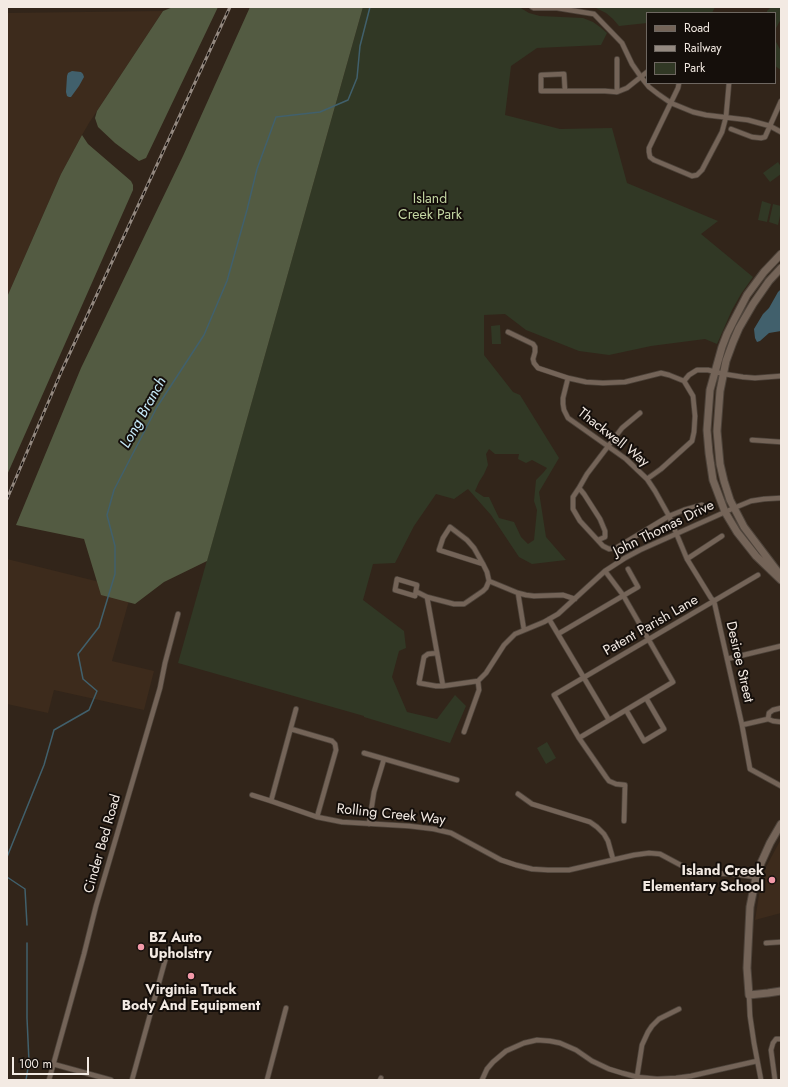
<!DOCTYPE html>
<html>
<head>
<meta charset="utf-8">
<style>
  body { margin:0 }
  #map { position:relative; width:788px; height:1087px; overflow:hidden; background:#32251a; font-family:Jost,sans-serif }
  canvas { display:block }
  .frame { position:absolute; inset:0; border:8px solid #f3eae3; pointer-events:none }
  .legend { position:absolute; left:646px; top:12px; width:130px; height:72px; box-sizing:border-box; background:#150f0b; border:1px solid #6e6761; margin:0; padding:5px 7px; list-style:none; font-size:12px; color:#f3eae3 }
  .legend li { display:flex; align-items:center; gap:8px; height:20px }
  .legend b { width:20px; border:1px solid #6e6761 }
  .scale { position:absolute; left:12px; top:1057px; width:77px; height:18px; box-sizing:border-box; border:2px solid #f3eae3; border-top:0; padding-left:5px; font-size:12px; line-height:14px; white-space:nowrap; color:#f3eae3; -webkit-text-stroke:3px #150f0b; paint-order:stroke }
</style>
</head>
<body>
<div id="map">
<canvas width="788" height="1087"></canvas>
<div class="frame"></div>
<ul class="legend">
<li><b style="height:5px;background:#746458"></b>Road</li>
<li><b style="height:5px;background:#948980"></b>Railway</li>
<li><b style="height:11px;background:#313825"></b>Park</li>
</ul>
<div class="scale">100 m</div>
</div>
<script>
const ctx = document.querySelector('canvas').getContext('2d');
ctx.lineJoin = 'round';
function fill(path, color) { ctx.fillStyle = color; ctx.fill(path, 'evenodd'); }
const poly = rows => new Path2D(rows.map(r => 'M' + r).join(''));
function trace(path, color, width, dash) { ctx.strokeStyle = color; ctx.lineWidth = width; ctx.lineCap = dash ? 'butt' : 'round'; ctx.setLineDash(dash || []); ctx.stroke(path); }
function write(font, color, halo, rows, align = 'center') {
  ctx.font = font + ' Jost,sans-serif'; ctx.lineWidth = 4; ctx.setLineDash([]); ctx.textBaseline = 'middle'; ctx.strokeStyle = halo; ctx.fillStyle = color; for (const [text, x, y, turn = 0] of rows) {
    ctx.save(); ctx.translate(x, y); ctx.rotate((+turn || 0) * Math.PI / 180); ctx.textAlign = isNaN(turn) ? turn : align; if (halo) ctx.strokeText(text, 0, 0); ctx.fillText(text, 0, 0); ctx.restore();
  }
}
fill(poly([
  [163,11,89,123,82,135,61,174,7,297,7,13],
  [7,559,132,590,112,661,154,671,144,710,54,690,48,713,7,704],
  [781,839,781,913,755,920,760,889,763,877,766,867]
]), '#3d2b1c');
fill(poly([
  [363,7,519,7,529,13,540,16,583,18,593,22,600,27,607,33,601,45,537,48,511,66,505,115,560,129,612,128,627,183,718,221,701,234,753,277,741,294,732,310,717,344,705,339,651,346,609,355,579,351,526,330,505,314,484,315,484,355,513,392,520,395,559,458,539,492,546,537,566,560,532,564,519,557,491,515,468,489,454,499,436,494,414,526,395,563,373,564,363,600,404,631,406,648,399,651,392,677,407,712,437,719,455,695,466,706,450,743,364,717,364,716,178,663],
  [489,449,495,454,519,454,518,459,526,463,532,460,547,468,543,473,536,480,534,501,537,510,534,540,528,544,521,537,514,522,499,518,489,497,484,497,475,491,479,482,484,474,488,465,486,454],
  [594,7,715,7,712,13,647,13,647,23,619,26,613,19,606,13],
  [771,7,781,7,781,19,775,30,775,13,767,13,767,11],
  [775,40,781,51,781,70,775,66],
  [778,162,781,167,781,174,770,182,763,173],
  [762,201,771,204,767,222,758,220],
  [773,204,781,206,781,211,778,225,769,222],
  [500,325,501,344,492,344,491,326],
  [547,742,556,758,546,764,537,748]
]), '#313825');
fill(poly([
  [173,7,218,7,146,158,139,161,115,143,98,127,95,118,97,111,163,11],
  [250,7,363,7,207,561,164,582,135,604,101,595,84,539,16,525,81,368,183,156],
  [82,135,88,144,131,181,133,185,133,190,7,475,7,297,61,174]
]), '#535b42');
fill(poly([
  [72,71,81,72,83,74,84,77,79,86,71,97,69,97,67,96,66,92,67,76,68,73],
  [781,289,781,331,769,333,760,341,757,342,755,338,754,329,763,314,769,308,778,292]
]), '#41606c');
trace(poly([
  [7,857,44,765,54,730,89,710,97,691,83,679,78,654,99,627,115,574,115,546,107,515,114,490,157,407,204,335,227,281,247,210,257,169,276,117,320,112,348,100,357,78,360,46,370,7],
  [7,877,25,889,27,925],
  [26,1080,29,1062,27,1018,27,943]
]), '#41606c', 1.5);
const street = poly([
  [532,7,534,8,557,8,594,14,622,43,632,64,641,77,649,87,658,94,671,103,693,112,706,115,748,120,770,126,781,132],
  [617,59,617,92],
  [679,83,678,88,649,148,649,152,650,157,654,160,692,176,697,175,702,170,722,132,726,117,729,83],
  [565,91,564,74,541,75,541,91,605,91,617,92,627,88,647,72],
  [731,129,752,137,761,138,765,137,781,101],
  [508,332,533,344,535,347,535,352,533,359,534,363,538,368,568,378,586,382,603,383,625,382,661,373,669,375,684,381,693,396,695,416,694,432,692,441,661,469,647,479],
  [568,378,563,398,563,404,564,410,568,418,626,459,647,479,655,491,669,516,687,559,711,598,714,601,742,725,750,769,781,786],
  [684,381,689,375,697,370,708,370,724,374,743,377,755,378,781,376],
  [752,440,781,442],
  [579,488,573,497,573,509,580,521,603,546,609,549,616,548,669,516,684,510,702,505],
  [598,540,605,537,605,531,600,519,584,494,579,488,587,474,622,428,640,413],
  [687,559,722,536],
  [483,564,439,550,443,538,450,527,467,540,474,548,483,564,487,572,489,581],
  [397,579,417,585,415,596,395,590,397,579],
  [489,581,518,593,524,630],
  [417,592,427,597,454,604,464,604,483,591,486,588,489,581],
  [518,593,526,595,534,596,563,595,575,599],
  [427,597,443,686,436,686,419,683,424,657,428,654,437,653],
  [549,619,609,720],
  [558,634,638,587,628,569],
  [727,659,781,646],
  [443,686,478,681],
  [626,710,644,741,664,729,646,698],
  [768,719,773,721,781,722],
  [742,725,768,719,769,713,773,710,781,708],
  [291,729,332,741,335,744,336,750,317,817],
  [464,732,479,690,478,681,486,673,504,645,515,634,544,622,558,614,605,571,625,558,640,550,734,508,751,501,764,499,781,498],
  [579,738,673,682,623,595,605,571],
  [364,753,457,780],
  [518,794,532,804,590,822,597,827,604,834,608,841,613,859],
  [252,795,271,801,317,817,342,822,409,826,434,829,451,833,501,860,516,865,532,869,548,870,569,870,634,855,649,853,660,854,688,869,700,873,732,874,756,877],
  [271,801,296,709],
  [624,821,625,785,616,784,609,781,606,777,579,738,554,695,758,575],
  [369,824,374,792,384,759],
  [766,943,781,942],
  [749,995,750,1016,754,1043,761,1080],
  [53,1064,111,1080],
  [637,1077,642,1045,648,1032,652,1026,659,1019,679,1009],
  [49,1080,84,954,96,906,160,688,165,663,178,614],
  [132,1080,168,950],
  [267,1080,286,1008],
  [380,1080,381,1078],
  [482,1080,487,1069,493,1062,506,1051,524,1043,537,1040,550,1041,560,1043,576,1050,592,1061,609,1069,622,1073,637,1077,657,1079,676,1078,691,1076,757,1061],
  [775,1080,771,1050,773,1043,776,1039,781,1039]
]);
const secondary = poly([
  [781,254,764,272,747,295,734,320,727,334,722,347,710,390,707,430,709,453,713,480,725,512,737,532,756,556,781,580],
  [781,576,744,527,730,500,724,481,720,464,717,431,720,391,726,361,733,342,739,328,753,304,769,281,781,268],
  [781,824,770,843,761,863,756,877,750,907,747,968,749,995,768,993,781,991]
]);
trace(street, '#4d433a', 6);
trace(secondary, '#4d433a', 9);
trace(street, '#746458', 4.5);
trace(secondary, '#746458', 7);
const rail = poly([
  [7,499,62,370,230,7]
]);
trace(rail, '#948980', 3);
trace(rail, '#150f0b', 1.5, [4.5]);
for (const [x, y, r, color] of [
  [772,880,4,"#f39aa9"],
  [141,947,4,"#f39aa9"],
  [191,976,4,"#f39aa9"]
]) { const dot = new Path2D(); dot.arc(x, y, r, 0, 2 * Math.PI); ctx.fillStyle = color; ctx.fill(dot); trace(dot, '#150f0b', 1.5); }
write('14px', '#c4d6a3', '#150f0b', [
  ["Island",430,200],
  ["Creek Park",430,216]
]);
write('14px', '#f3eae3', '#150f0b', [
  ["Thackwell Way",613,438,38],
  ["John Thomas Drive",664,529,-26],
  ["Patent Parish Lane",651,626,-30],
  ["Desiree Street",739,662,77],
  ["Rolling Creek Way",391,815,6],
  ["Cinder Bed Road",103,844,-74]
]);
write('bold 14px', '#f3eae3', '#150f0b', [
  ["Island Creek",764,872],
  ["Elementary School",764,888],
  ["BZ Auto",149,939,"left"],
  ["Upholstry",149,955,"left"],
  ["Virginia Truck",191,991,"center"],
  ["Body And Equipment",191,1007,"center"]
], 'right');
write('italic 15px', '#c6eaf9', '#150f0b', [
  ["Long Branch",144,413,-61]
]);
</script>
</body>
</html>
